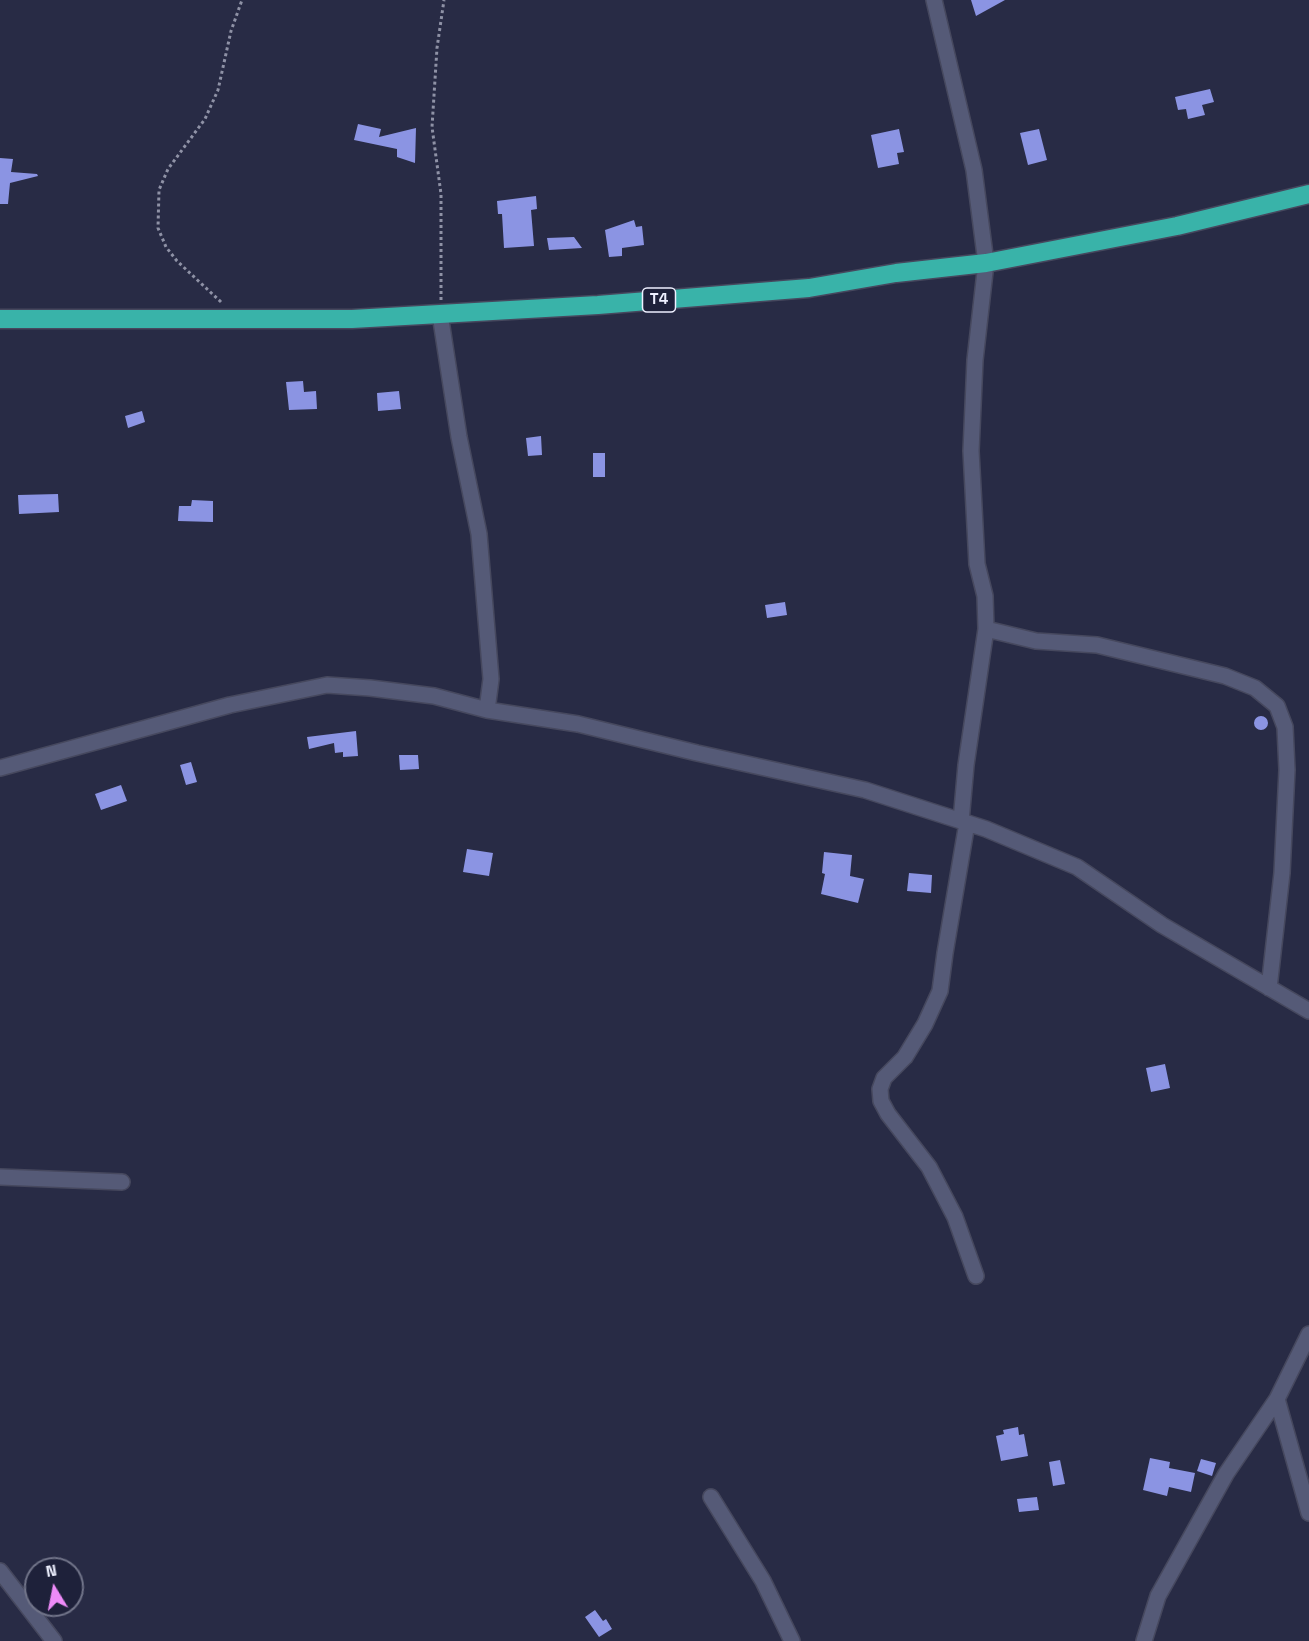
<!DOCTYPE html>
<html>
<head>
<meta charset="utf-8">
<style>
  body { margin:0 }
  #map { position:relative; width:1309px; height:1641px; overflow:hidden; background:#282b45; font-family:"Space Grotesk",sans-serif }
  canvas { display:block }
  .north { position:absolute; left:24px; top:1557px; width:60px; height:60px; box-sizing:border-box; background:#1e213a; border:2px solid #717489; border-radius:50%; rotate:350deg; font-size:16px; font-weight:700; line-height:24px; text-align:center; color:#eef0ff }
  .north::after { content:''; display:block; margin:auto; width:21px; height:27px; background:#ee8bf8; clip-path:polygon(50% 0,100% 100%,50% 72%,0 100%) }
</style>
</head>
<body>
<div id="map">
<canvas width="1309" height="1641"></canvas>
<div class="north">N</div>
</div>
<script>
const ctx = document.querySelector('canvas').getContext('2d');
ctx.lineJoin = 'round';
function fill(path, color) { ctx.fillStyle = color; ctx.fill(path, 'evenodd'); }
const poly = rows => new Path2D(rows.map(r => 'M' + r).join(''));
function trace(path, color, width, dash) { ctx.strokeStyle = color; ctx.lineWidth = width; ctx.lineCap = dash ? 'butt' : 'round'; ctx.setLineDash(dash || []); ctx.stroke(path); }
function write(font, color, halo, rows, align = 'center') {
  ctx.font = font + ' "Space Grotesk",sans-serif'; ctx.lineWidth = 6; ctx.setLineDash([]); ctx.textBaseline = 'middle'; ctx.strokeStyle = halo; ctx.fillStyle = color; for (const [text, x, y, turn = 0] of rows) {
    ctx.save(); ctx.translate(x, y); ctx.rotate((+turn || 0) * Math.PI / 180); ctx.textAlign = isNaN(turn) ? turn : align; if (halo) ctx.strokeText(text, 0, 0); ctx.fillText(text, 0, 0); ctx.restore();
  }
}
fill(poly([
  [971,0,1005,0,976,16],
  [1210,89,1214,102,1202,105,1205,115,1188,119,1186,109,1178,110,1175,97],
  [358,124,381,129,379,137,416,128,415,163,397,157,397,149,354,140],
  [899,129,904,152,897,153,899,164,878,168,871,135],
  [1039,129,1047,160,1028,165,1020,133],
  [0,158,13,159,11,172,37,174,38,176,10,183,8,204,0,204],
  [536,196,537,209,531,210,534,246,504,248,502,214,498,214,497,201],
  [634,220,636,227,642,226,644,245,622,248,622,256,609,257,605,230],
  [574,237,582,248,549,250,547,238],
  [303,381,304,392,316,391,317,409,289,410,286,382],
  [399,391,401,409,378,411,377,393],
  [142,411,145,422,128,428,125,416],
  [541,436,542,455,528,456,526,438],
  [593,453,605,453,605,477,593,477],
  [58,494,59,512,19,514,18,495],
  [192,500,213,501,213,522,178,521,179,506,191,506],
  [785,602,787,615,767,618,765,605],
  '1254 723a7 7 0 1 1 14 0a7 7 0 1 1-14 0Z',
  [356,731,358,756,343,757,343,752,335,753,334,743,309,749,307,737],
  [399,755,418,755,419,769,400,770],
  [191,762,197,782,186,785,180,765],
  [121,785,127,801,101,810,95,794],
  [467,849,493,853,489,876,463,872],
  [824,852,852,855,850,876,864,879,858,903,821,894,825,874,822,873],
  [909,873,932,875,931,893,907,891],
  [1165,1064,1170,1088,1151,1092,1146,1068],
  [1018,1427,1019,1435,1024,1434,1028,1456,1001,1461,996,1436,1004,1434,1003,1430],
  [1150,1458,1170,1462,1169,1468,1195,1473,1191,1492,1169,1487,1167,1496,1143,1490],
  [1201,1459,1216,1463,1212,1476,1197,1471],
  [1060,1460,1065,1484,1053,1486,1049,1462],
  [1037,1497,1039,1510,1019,1512,1017,1499],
  [595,1610,603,1621,606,1619,612,1629,599,1637,585,1617]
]), '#8b94e3');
const minor = poly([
  [934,0,974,170,986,263,975,360,971,451,977,564,985,596,986,629,966,765,961,821],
  [440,314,459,437,479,534,491,679,487,710],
  [986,629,1036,641,1097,645,1225,676,1255,688,1277,706,1285,727,1287,770,1282,873,1269,988],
  [0,768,230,705,327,685,370,688,434,696,487,710,578,724,697,753,865,790,986,829,1077,867,1162,925,1309,1011],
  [967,823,945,953,940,991,925,1024,905,1057,884,1078,880,1089,881,1101,888,1114,929,1167,955,1217,976,1276],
  [0,1177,122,1182],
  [1277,1399,1309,1513],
  [711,1497,763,1581,792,1641],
  [0,1571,54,1641],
  [1144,1641,1158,1596,1226,1474,1277,1399,1309,1334]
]);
const highway = poly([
  [0,319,352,319,598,305,809,288,896,273,986,263,1177,226,1309,194]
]);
trace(minor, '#46485e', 18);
trace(highway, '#46485e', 21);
trace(poly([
  [441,300,441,194,432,127,437,48,444,0],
  [221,302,177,261,166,247,158,228,159,190,168,169,205,119,218,90,231,31,242,0]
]), '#8f92a6', 3, [3, 3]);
trace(minor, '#555a77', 15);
trace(highway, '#39b3a9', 18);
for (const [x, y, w] of [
  [659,300,33]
]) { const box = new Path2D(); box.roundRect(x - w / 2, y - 12, w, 24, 4.5); ctx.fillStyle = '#1e213a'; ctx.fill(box); trace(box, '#eef0ff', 1.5); }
write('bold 15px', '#eef0ff', null, [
  ["T4",659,300]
]);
</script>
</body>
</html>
